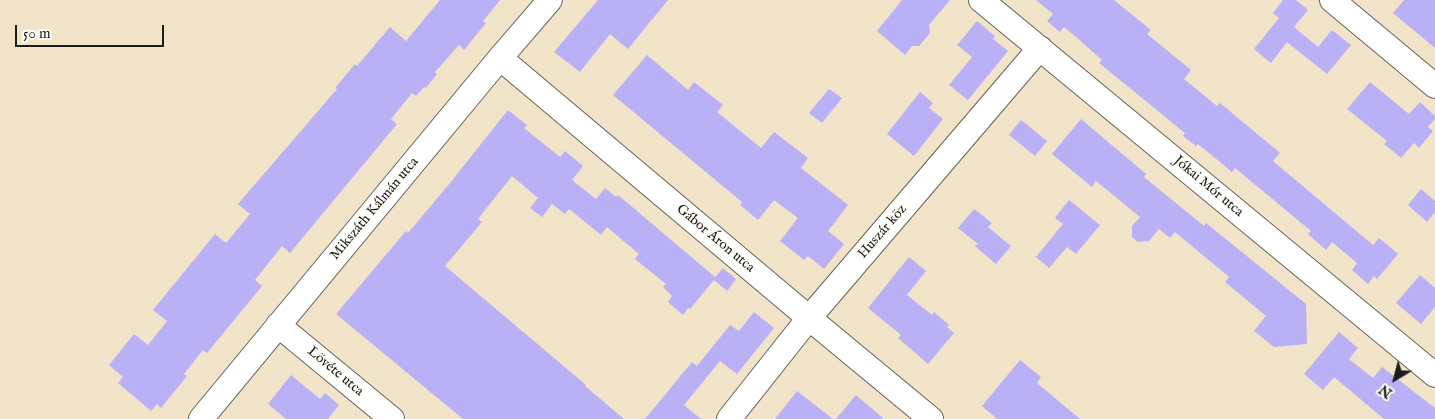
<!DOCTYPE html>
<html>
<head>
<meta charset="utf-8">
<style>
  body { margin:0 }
  #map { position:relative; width:1435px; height:419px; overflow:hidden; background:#f2e4c9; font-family:"IM FELL English",serif }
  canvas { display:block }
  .north { position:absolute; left:1370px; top:354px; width:50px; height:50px; -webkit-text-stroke:4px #fdfcf7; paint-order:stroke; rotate:217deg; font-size:14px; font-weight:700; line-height:20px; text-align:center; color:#1c1c1c }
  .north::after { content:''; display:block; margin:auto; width:18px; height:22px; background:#1c1c1c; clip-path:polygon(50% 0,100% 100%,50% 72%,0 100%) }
  .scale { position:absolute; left:15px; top:25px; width:149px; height:22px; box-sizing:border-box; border:2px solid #1c1c1c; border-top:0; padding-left:6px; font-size:15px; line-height:18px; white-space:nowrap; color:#1c1c1c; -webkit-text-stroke:4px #fdfcf7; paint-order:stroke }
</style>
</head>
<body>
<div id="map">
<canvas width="1435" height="419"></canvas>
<div class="north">N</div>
<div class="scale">50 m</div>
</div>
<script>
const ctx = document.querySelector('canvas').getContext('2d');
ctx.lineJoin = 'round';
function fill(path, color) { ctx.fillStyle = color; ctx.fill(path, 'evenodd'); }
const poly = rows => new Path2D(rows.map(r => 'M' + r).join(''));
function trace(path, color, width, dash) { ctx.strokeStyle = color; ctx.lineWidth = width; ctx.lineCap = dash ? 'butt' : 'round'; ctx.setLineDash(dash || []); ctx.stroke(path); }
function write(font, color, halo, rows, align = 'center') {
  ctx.font = font + ' "IM FELL English",serif'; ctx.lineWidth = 4.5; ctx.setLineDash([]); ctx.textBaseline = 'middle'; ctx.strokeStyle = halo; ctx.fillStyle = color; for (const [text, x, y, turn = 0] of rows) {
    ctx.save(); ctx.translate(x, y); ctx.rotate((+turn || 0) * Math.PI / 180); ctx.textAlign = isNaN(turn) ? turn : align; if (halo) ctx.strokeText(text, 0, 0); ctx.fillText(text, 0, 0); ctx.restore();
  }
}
fill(poly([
  [440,0,500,0,483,21,486,23,464,50,459,45,435,72,437,74,426,88,424,87,416,96,412,93,391,119,397,124,290,253,282,246,255,280,262,286,207,353,203,350,184,374,187,376,161,408,157,404,151,411,118,383,123,377,109,365,134,334,148,345,167,321,153,310,215,234,226,243,250,214,238,204,337,89,335,88,355,64,357,66,390,27,406,41],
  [598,0,668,0,628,49,610,34,580,72,554,52],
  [902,0,950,0,929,25,930,33,919,46,912,46,905,55,877,31],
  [1036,0,1114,0,1151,30,1147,34,1191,70,1184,79,1217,106,1220,103,1280,153,1273,161,1373,245,1379,238,1398,254,1377,279,1374,276,1368,284,1352,270,1357,263,1332,242,1326,250,1308,234,1311,231,1235,168,1232,172,1198,144,1196,146,1183,136,1185,133,1099,63,1102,60,1076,37,1064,27,1060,32,1047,21,1053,14],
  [1283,0,1296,0,1308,10,1294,27,1318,47,1332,30,1351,45,1327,74,1287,42,1271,63,1254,49,1279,18,1273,13],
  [1404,0,1435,0,1435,48,1393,13],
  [977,21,995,36,993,39,1008,51,968,100,949,85,972,57,957,45],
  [647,55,688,90,694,82,723,105,717,112,761,148,774,132,808,158,801,168,848,205,828,231,844,244,824,269,808,256,804,260,780,241,798,218,774,200,758,220,740,205,742,202,613,95],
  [1370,82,1409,114,1420,102,1435,116,1435,119,1428,127,1433,131,1419,148,1414,143,1401,158,1384,144,1387,141,1347,109],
  [829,89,842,98,822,123,809,113],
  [920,92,933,103,929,108,943,119,914,156,887,134],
  [508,110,527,125,524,128,560,157,565,151,583,166,572,180,596,199,605,188,616,197,618,195,715,277,723,268,736,279,727,291,714,280,690,309,688,308,683,315,668,302,672,296,663,287,666,284,635,259,639,254,607,227,601,235,569,209,565,214,552,204,542,217,530,208,538,198,512,176,478,219,482,222,445,266,586,385,585,386,624,419,463,419,336,314,406,231,408,233,450,183],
  [1081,119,1146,174,1144,177,1204,226,1206,223,1306,304,1307,344,1274,347,1254,331,1266,316,1225,282,1229,277,1175,232,1170,238,1159,229,1149,241,1138,242,1132,237,1132,226,1140,217,1096,181,1092,187,1052,154],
  [1021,120,1047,141,1035,156,1009,135],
  [1421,189,1435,201,1435,212,1427,222,1408,205],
  [1069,200,1100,225,1076,254,1067,247,1049,268,1036,257,1063,224,1055,218],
  [974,209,992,223,988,227,1011,246,996,264,975,246,978,244,958,228],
  [909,257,926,271,907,295,932,315,934,312,949,325,947,327,954,333,928,364,898,338,901,335,868,308],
  [1420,275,1435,288,1435,307,1421,324,1396,303],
  [754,312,774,328,737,374,720,361,684,405,701,419,645,419,692,362,697,366,730,325,739,331],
  [1339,332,1358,348,1349,359,1373,378,1382,367,1435,408,1435,419,1384,419,1334,377,1323,390,1304,374],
  [1020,360,1041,377,1037,383,1080,419,997,419,982,406],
  [291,375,320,399,325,393,339,405,328,419,286,419,268,404],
  [797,391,833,419,775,419],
  [856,395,884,419,836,419]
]), '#bab0f5');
const street = poly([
  [981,0,1435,375],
  [1332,0,1435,86],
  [500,58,809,318,931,419],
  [278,325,392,419],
  [201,419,500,58,550,0],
  [729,419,809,318,1040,48]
]);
trace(street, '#676259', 26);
trace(street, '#fff', 24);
write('14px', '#1c1c1c', '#fdfcf7', [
  ["Jókai Mór utca",1208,187,40],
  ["Mikszáth Kálmán utca",375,209,-50],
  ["Huszár köz",883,232,-49],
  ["Gábor Áron utca",715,239,40],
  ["Lövéte utca",335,372,40]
]);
</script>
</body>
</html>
